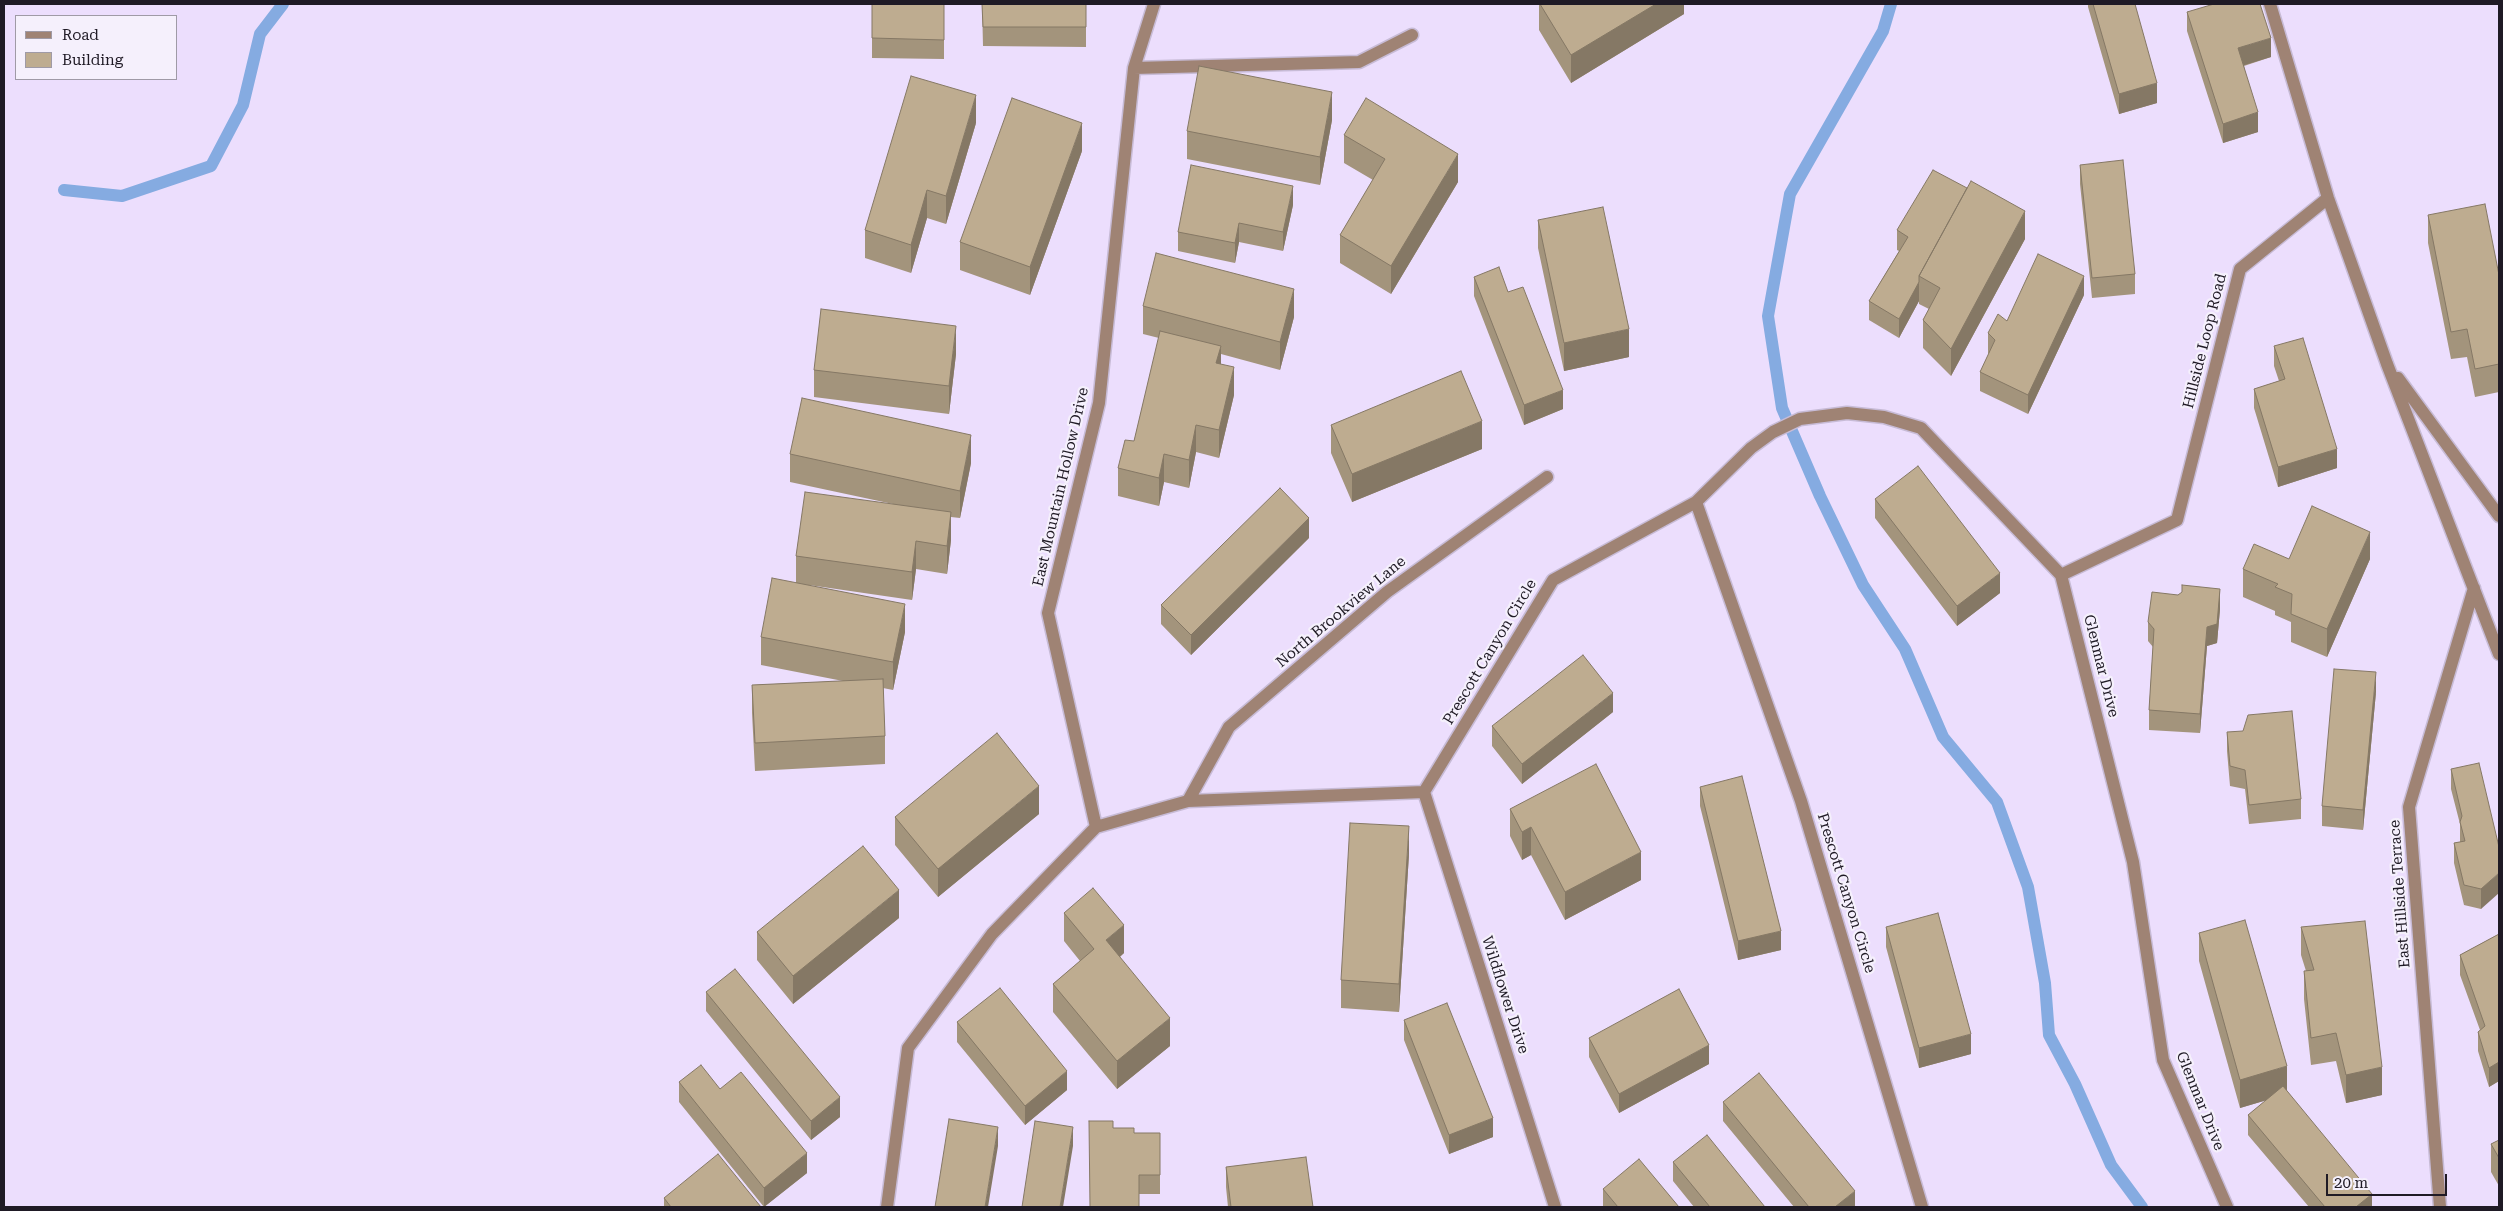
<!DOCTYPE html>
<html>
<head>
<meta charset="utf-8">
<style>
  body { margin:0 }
  #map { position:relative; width:2503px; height:1211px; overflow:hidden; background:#ecdefd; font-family:"Roboto Serif",serif }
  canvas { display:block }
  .frame { position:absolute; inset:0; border:5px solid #1f1a25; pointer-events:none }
  .legend { position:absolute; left:15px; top:15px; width:162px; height:65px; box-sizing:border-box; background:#f5f0fc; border:1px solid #9f9aa6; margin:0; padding:6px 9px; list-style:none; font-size:15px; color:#1f1a25 }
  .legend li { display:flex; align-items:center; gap:10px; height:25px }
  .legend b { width:25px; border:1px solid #9f9aa6 }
  .scale { position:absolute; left:2326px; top:1174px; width:121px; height:22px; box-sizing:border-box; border:2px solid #1f1a25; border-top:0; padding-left:6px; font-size:15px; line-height:18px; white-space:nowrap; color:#1f1a25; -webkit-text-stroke:4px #f5f0fc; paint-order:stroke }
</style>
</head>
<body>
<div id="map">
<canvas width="2503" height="1211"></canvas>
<div class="frame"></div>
<ul class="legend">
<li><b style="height:6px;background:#9f8374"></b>Road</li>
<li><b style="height:14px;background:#beac90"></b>Building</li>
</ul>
<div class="scale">20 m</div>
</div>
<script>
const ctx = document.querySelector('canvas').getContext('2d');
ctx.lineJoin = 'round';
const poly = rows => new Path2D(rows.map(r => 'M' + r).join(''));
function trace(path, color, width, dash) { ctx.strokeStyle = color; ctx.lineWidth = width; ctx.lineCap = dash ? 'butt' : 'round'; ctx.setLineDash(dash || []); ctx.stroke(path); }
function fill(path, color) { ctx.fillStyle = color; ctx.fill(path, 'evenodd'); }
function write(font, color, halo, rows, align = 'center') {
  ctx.font = font + ' "Roboto Serif",serif'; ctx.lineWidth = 4.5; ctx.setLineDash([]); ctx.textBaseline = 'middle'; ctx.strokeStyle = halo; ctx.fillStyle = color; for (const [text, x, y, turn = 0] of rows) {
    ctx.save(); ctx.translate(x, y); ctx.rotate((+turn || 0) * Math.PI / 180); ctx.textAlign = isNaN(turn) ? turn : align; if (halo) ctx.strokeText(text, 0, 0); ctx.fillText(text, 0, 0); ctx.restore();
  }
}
trace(poly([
  [1891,4,1883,31,1790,194,1768,316,1782,408,1820,496,1863,585,1905,649,1943,737,1997,802,2028,887,2045,983,2049,1035,2075,1084,2111,1165,2142,1207],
  [64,190,122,196,211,166,243,105,260,34,283,4]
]), '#85abe1', 12);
const minor = poly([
  [2270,4,2328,198,2387,364,2499,654],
  [1134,68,1359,62,1412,35],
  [2398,378,2499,516],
  [1696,502,1801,801,1922,1207],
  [2061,575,2177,520,2240,269,2328,198],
  [1424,792,1553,580,1696,502,1751,448,1773,432,1800,419,1847,413,1884,417,1921,428,2061,575,2133,862,2163,1060,2227,1207],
  [1424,792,1555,1207],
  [1188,801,1229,727,1387,592,1547,477],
  [1096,827,1048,613,1099,403,1134,68,1154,4],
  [887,1207,908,1048,992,934,1096,827,1188,801,1424,792],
  [2440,1207,2409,807,2474,588]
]);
trace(minor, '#c7bbd6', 15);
trace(minor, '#9f8374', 12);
fill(poly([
  [872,4,944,4,944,59,872,58],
  [982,4,1086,4,1086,47,983,46],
  [1539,4,1684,4,1684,14,1571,83,1539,30],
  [2088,4,2135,4,2157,103,2119,114,2088,7],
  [2187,12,2271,57,2244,66,2258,132,2223,143,2187,31],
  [1332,120,1320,185,1187,159,1187,131],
  [976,123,946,224,927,218,911,273,865,258,865,230],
  [1344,135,1458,182,1391,294,1340,263,1340,235,1373,180,1344,163],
  [1082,151,1030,295,960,270,960,242],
  [2080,165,2135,274,2135,294,2092,298,2080,184],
  [1293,205,1283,251,1239,242,1235,263,1178,251,1178,232],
  [2428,215,2499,275,2499,392,2475,397,2467,357,2451,359,2428,243],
  [1538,220,1629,357,1564,371,1538,248],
  [1897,230,2025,239,1951,376,1923,348,1923,320,1929,309,1919,304,1919,301,1899,338,1869,320,1869,301,1899,251,1897,250],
  [1474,277,1508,292,1563,409,1524,425,1474,296],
  [2084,295,2028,414,1980,391,1980,372,1989,354,1988,353,1988,333,2007,321],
  [1143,306,1294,317,1280,370,1221,354,1221,364,1234,395,1219,458,1196,452,1189,488,1164,482,1159,506,1118,496,1118,468,1134,441,1159,338,1143,334],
  [2274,346,2337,468,2278,487,2254,408,2254,389,2279,381,2274,366],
  [956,354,949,414,814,397,814,370],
  [1331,425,1482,449,1352,502,1331,453],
  [790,454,971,463,960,518,951,517,951,540,947,574,916,569,912,600,809,585,905,632,893,690,883,688,885,736,885,764,755,771,752,713,752,685,843,681,761,665,761,637,796,583,796,556,893,504,790,482],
  [1875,499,2000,593,1957,626,1875,518],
  [1309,538,1191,655,1161,624,1161,605],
  [2289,559,2370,559,2327,657,2291,642,2291,622,2275,615,2275,611,2243,597,2243,569],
  [2220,609,2217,643,2207,646,2200,733,2149,730,2149,710,2153,647,2148,641,2148,622],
  [2376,692,2363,830,2322,826,2322,806],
  [1613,712,1522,784,1492,746,1492,726],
  [2227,732,2301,799,2301,819,2249,824,2245,789,2230,786,2227,751],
  [2451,769,2499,847,2481,909,2464,905,2454,863,2454,843,2460,842,2460,824,2451,789],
  [1700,787,1781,950,1738,960,1700,806],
  [1510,809,1641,880,1565,920,1531,855,1522,860,1510,836],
  [1039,814,938,897,895,845,895,817],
  [1409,854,1399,1012,1341,1008,1341,980],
  [1064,913,1124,953,1120,957,1170,1046,1117,1089,1053,1012,1053,984,1080,961,1064,941],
  [899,918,793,1004,757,960,757,932],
  [1886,927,1971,1054,1919,1068,1886,947],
  [2301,927,2382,1095,2346,1103,2336,1061,2311,1065,2304,999,2304,971,2306,971,2301,955],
  [2199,933,2287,1091,2372,1207,2309,1207,2248,1135,2248,1115,2267,1100,2240,1108,2199,961],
  [2499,934,2499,1081,2489,1087,2478,1051,2478,1032,2480,1030,2460,975,2460,955],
  [706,992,840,1117,811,1140,706,1011],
  [1404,1020,1493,1137,1449,1154,1404,1040],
  [957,1022,1067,1090,1025,1125,957,1042],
  [1589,1038,1709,1064,1619,1113,1589,1057],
  [679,1082,720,1089,807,1173,764,1207,679,1102],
  [1723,1102,1855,1207,1794,1207,1723,1121],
  [1113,1128,1134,1133,1160,1133,1160,1194,1139,1194],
  [2499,1140,2499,1186,2491,1172,2491,1144],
  [1673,1162,1765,1207,1694,1207,1673,1181],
  [1226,1167,1313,1207,1228,1207,1226,1187],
  [1603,1189,1679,1207,1603,1207],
  [664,1198,761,1207,664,1207]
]), '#a3947c');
fill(poly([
  [1656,4,1684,4,1684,14,1571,83,1571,55],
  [2271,38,2271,57,2238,67,2238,48],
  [2157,83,2157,103,2119,114,2119,94],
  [1332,92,1332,120,1320,185,1320,157],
  [976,95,976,123,946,224,946,196],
  [2258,112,2258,132,2223,143,2223,124],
  [1082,123,1082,151,1030,295,1030,267],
  [1458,154,1458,182,1391,294,1391,266],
  [1293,186,1293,205,1283,251,1283,232],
  [927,190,927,218,911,273,911,245],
  [2025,211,2025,239,1951,376,1951,349],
  [1239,223,1239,242,1235,263,1235,243],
  [2084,276,2084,295,2028,414,2028,395],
  [1919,282,1919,301,1899,338,1899,319],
  [1294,289,1294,317,1280,370,1280,342],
  [956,326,956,354,949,414,949,386],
  [1629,329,1629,357,1564,371,1564,343],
  [1221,346,1221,374,1216,363],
  [1234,367,1234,395,1219,458,1219,430],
  [1563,390,1563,409,1524,425,1524,405],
  [1482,421,1482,449,1352,502,1352,474],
  [1196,425,1196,452,1189,488,1189,460],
  [971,435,971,463,960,518,960,491],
  [2337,449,2337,468,2278,487,2278,467],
  [1164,454,1164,482,1159,506,1159,478],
  [951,512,951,540,947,574,947,546],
  [1309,518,1309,538,1191,655,1191,635],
  [2370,532,2370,559,2327,657,2327,629],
  [916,541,916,569,912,600,912,572],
  [2000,573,2000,593,1957,626,1957,606],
  [2220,589,2220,609,2217,643,2207,646,2200,733,2200,714,2207,627],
  [905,604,905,632,893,690,893,662],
  [2376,672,2376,692,2363,830,2363,810],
  [1613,693,1613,712,1522,784,1522,764],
  [1039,786,1039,814,938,897,938,869],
  [1409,826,1409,854,1399,1012,1399,984],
  [1531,827,1531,855,1522,860,1522,832],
  [1641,852,1641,880,1565,920,1565,892],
  [2499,873,2499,893,2481,909,2481,889],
  [899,890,899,918,793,1004,793,976],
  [1124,925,1124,953,1106,968,1106,940],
  [1781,931,1781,950,1738,960,1738,941],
  [1170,1018,1170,1046,1117,1089,1117,1061],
  [1971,1034,1971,1054,1919,1068,1919,1048],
  [1709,1045,1709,1064,1619,1113,1619,1094],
  [2499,1062,2499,1081,2489,1087,2489,1068],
  [2287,1066,2287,1094,2240,1108,2240,1080],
  [2382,1067,2382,1095,2346,1103,2346,1075],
  [1067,1071,1067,1090,1025,1125,1025,1106],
  [840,1097,840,1117,811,1140,811,1121],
  [1493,1118,1493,1137,1449,1154,1449,1135],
  [998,1127,998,1146,988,1207,985,1207],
  [1073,1127,1073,1146,1063,1207,1060,1207],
  [807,1153,807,1173,764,1207,764,1188],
  [1855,1191,1855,1207,1835,1207],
  [2372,1194,2372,1207,2356,1207]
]), '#857865');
const building = poly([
  [872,4,944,4,944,40,872,38,872,4],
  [982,4,1086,4,1086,27,983,27,982,4],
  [1540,4,1656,4,1571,55,1540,4],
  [2093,4,2135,4,2157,83,2119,94,2093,4],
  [2214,4,2260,4,2271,38,2238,48,2258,112,2223,124,2187,12,2214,4],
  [1199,66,1332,92,1320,157,1187,131,1199,66],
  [911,76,976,95,946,196,927,190,911,245,865,230,911,76],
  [1012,98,1082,123,1030,267,960,242,1012,98],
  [1366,98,1458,154,1391,266,1340,235,1385,159,1344,135,1366,98],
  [2123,160,2135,274,2092,278,2080,165,2123,160],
  [1191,165,1293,186,1283,232,1239,223,1235,243,1178,232,1191,165],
  [1933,170,1967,188,1919,276,1919,282,1899,319,1869,301,1908,237,1897,230,1933,170],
  [1971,181,2025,211,1951,349,1923,320,1940,288,1919,276,1971,181],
  [2485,204,2499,275,2499,364,2475,369,2467,329,2451,332,2428,215,2485,204],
  [1603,207,1629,329,1564,343,1538,220,1603,207],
  [1156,253,1294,289,1280,342,1143,306,1156,253],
  [2038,254,2084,276,2028,395,1980,372,1995,340,1988,333,1998,314,2007,321,2038,254],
  [1499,267,1508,292,1523,287,1563,390,1524,405,1474,277,1499,267],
  [821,309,956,326,949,386,814,370,821,309],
  [1160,331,1221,346,1216,363,1234,367,1219,430,1196,425,1189,460,1164,454,1159,478,1118,468,1125,440,1134,441,1160,331],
  [2303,338,2337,449,2278,467,2254,389,2285,379,2274,346,2303,338],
  [1461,371,1482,421,1352,474,1331,425,1461,371],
  [802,398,971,435,960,491,790,454,802,398],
  [1918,466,2000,573,1957,606,1875,499,1918,466],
  [1280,488,1309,518,1191,635,1161,605,1280,488],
  [805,492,951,512,947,546,916,541,912,572,796,556,805,492],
  [2312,506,2370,532,2327,629,2291,614,2292,594,2275,587,2278,584,2243,569,2254,544,2289,559,2312,506],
  [772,578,905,604,893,662,761,637,772,578],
  [2182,585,2220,589,2217,624,2207,627,2200,714,2149,710,2154,629,2148,622,2152,592,2178,595,2182,592,2182,585],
  [1583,655,1613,693,1522,764,1492,726,1583,655],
  [2334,669,2376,672,2363,810,2322,806,2334,669],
  [883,679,885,736,755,743,752,685,883,679],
  [2292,711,2301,799,2249,805,2245,770,2230,766,2227,732,2243,731,2248,715,2292,711],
  [997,733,1039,786,938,869,895,817,997,733],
  [2479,763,2499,847,2499,873,2481,889,2464,885,2454,843,2465,841,2460,822,2462,816,2451,769,2479,763],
  [1596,764,1641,852,1565,892,1531,827,1522,832,1510,809,1596,764],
  [1742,776,1781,931,1738,941,1700,787,1742,776],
  [1350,823,1409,826,1399,984,1341,980,1350,823],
  [863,846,899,890,793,976,757,932,863,846],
  [1093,888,1124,925,1106,940,1170,1018,1117,1061,1053,984,1094,949,1064,913,1093,888],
  [1938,913,1971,1034,1919,1048,1886,927,1938,913],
  [2245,920,2287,1066,2240,1080,2199,933,2245,920],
  [2365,921,2382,1067,2346,1075,2336,1033,2311,1038,2304,971,2314,970,2301,927,2365,921],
  [2499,934,2499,1062,2489,1068,2478,1032,2485,1026,2460,955,2499,934],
  [735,969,840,1097,811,1121,706,992,735,969],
  [1000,988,1067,1071,1025,1106,957,1022,1000,988],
  [1679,989,1709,1045,1619,1094,1589,1038,1679,989],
  [1447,1003,1493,1118,1449,1135,1404,1020,1447,1003],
  [701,1065,720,1089,741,1072,807,1153,764,1188,679,1082,701,1065],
  [1759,1073,1855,1191,1835,1207,1809,1207,1723,1102,1759,1073],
  [2283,1086,2372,1194,2356,1207,2325,1207,2248,1115,2283,1086],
  [949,1119,998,1127,985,1207,935,1207,949,1119],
  [1035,1121,1073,1127,1060,1207,1022,1207,1035,1121],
  [1089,1121,1113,1121,1113,1128,1134,1128,1134,1133,1160,1133,1160,1175,1139,1175,1139,1207,1090,1207,1089,1121],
  [1707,1135,1765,1207,1710,1207,1673,1162,1707,1135],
  [2499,1140,2499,1158,2491,1144,2499,1140],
  [718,1154,761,1207,671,1207,664,1198,718,1154],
  [1306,1157,1313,1207,1231,1207,1226,1167,1306,1157],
  [1639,1159,1679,1207,1618,1207,1603,1189,1639,1159]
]);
fill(building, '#beac90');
trace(building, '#857865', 1);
write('15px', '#1f1a25', '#f5f0fc', [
  ["Hillside Loop Road",2205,341,-76],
  ["East Mountain Hollow Drive",1061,487,-77],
  ["North Brookview Lane",1341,612,-40],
  ["Prescott Canyon Circle",1490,652,-59],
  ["Glenmar Drive",2101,666,76],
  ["Prescott Canyon Circle",1846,893,73],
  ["East Hillside Terrace",2400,894,-94],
  ["Wildflower Drive",1505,995,72],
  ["Glenmar Drive",2200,1101,68]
]);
</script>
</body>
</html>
